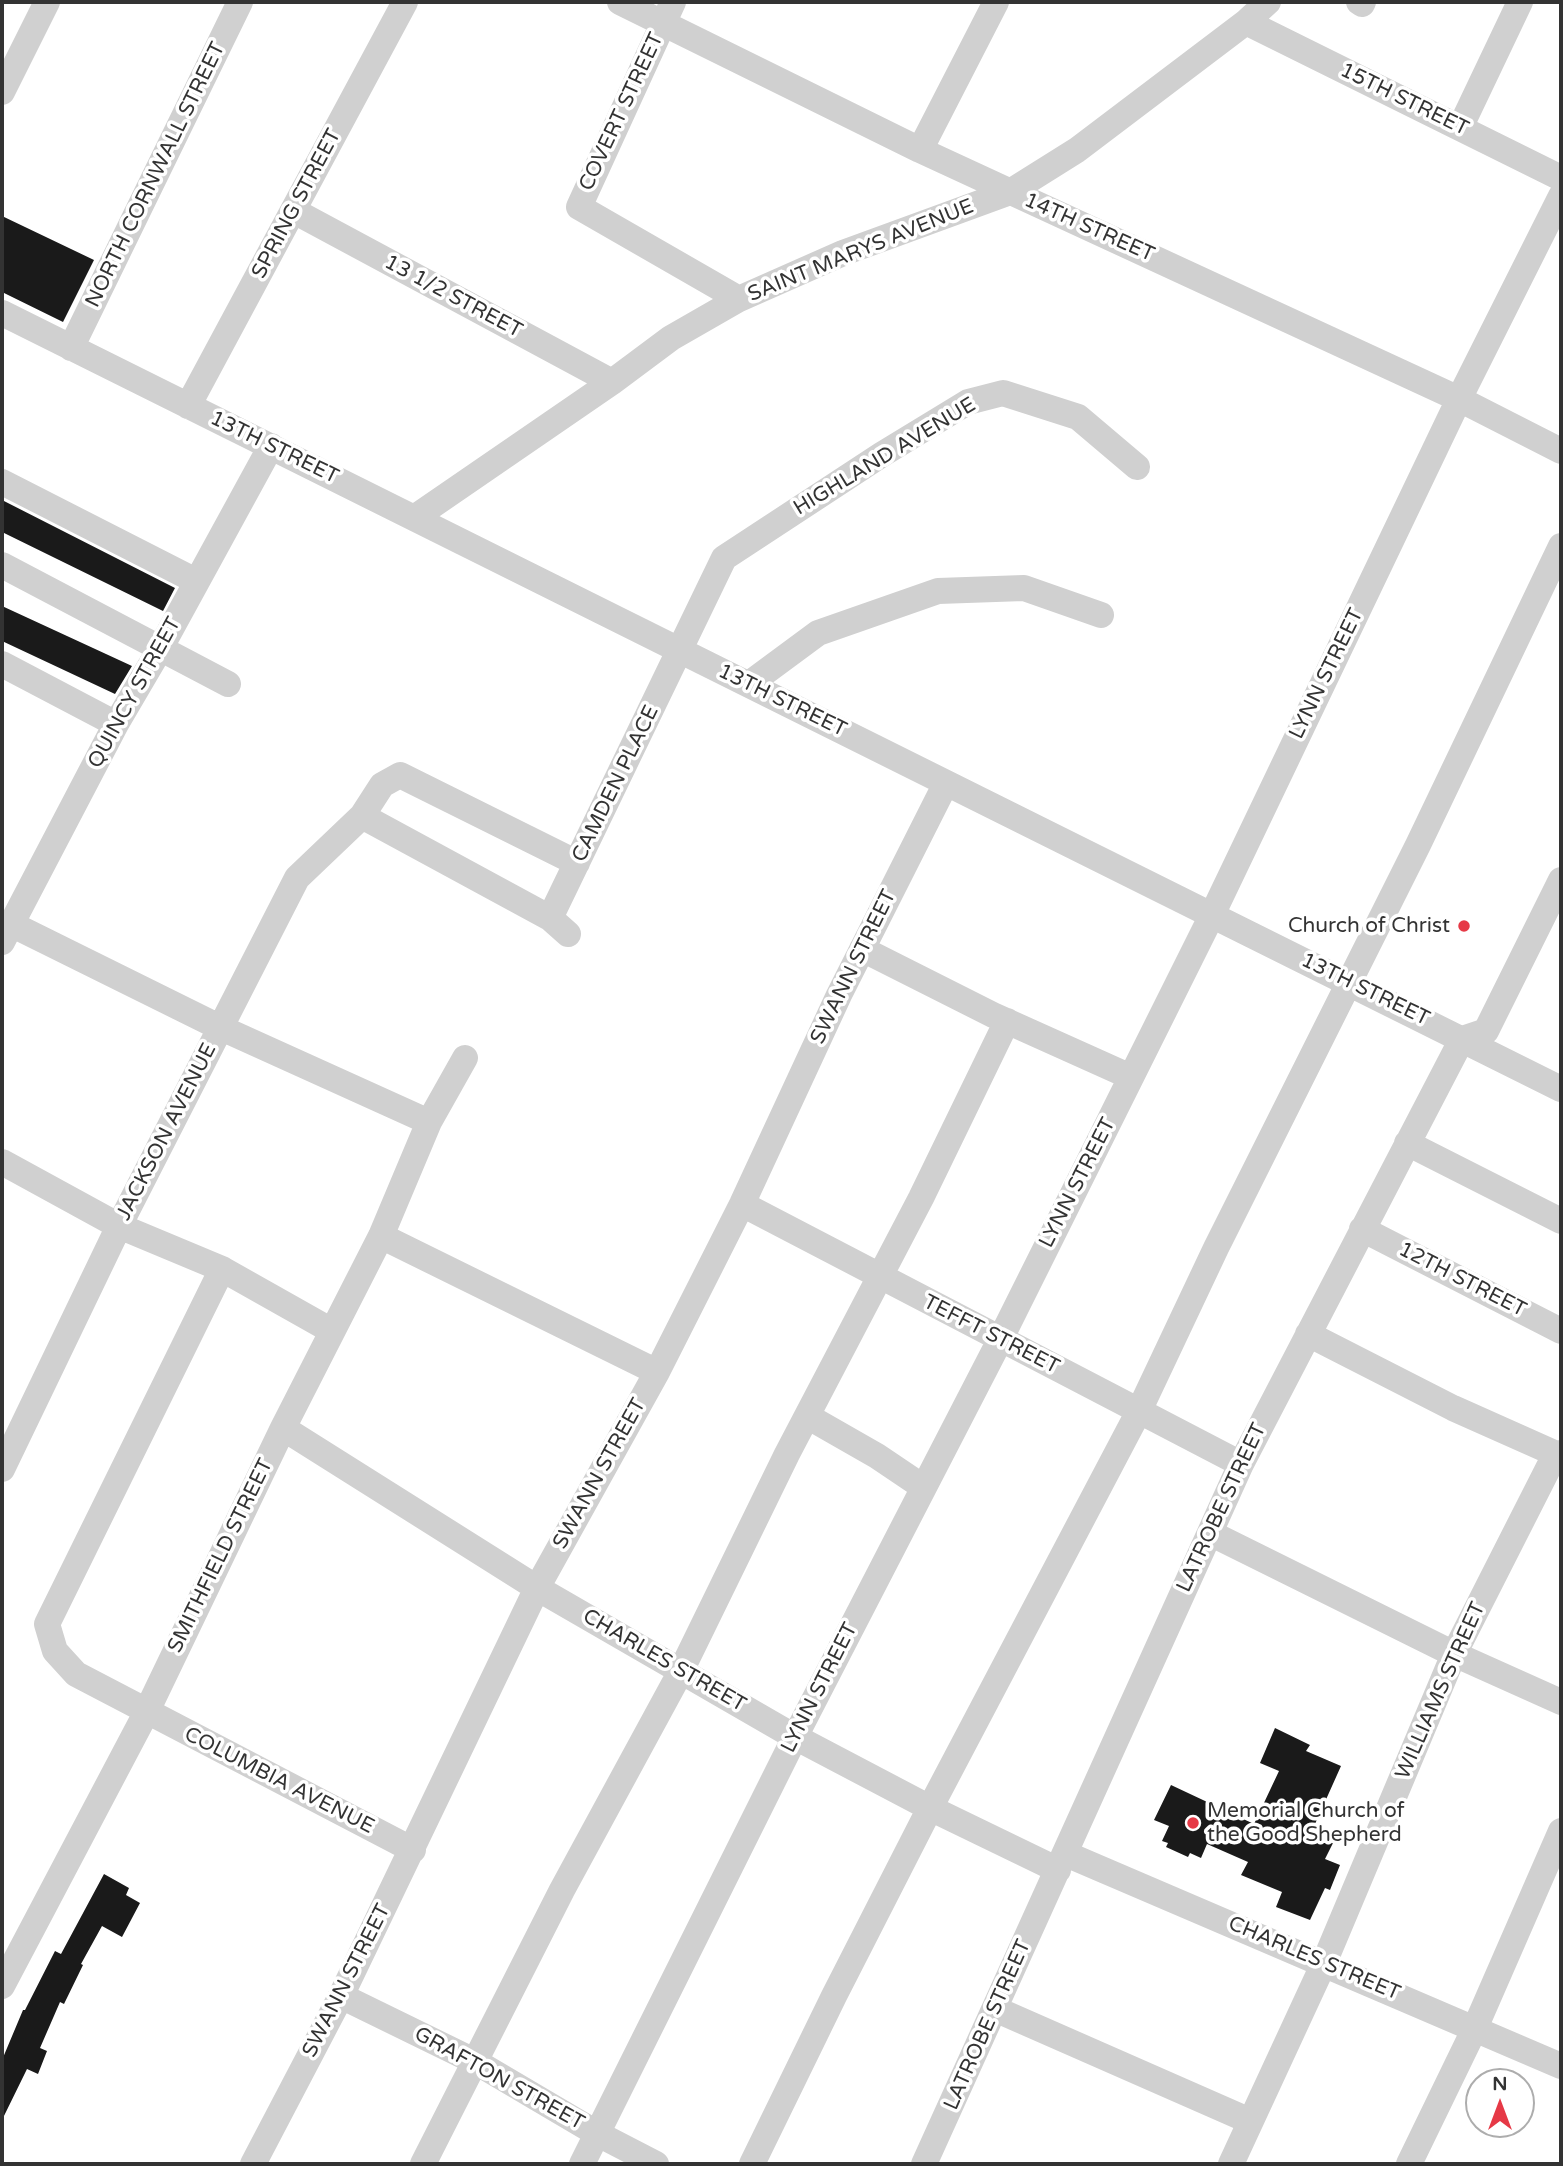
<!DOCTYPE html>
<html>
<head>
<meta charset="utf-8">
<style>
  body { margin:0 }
  #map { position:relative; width:1563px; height:2166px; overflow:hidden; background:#fff; font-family:"Varela Round",sans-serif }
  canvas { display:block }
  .frame { position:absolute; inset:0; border:4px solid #333; pointer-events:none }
  .north { position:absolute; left:1465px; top:2068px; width:70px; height:70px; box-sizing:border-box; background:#fff; border:2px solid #adadad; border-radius:50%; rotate:0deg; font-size:19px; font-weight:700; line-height:28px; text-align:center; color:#333 }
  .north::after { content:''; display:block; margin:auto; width:24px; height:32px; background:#e63946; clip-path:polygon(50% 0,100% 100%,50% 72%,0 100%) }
</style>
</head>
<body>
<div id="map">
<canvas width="1563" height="2166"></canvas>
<div class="frame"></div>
<div class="north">N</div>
</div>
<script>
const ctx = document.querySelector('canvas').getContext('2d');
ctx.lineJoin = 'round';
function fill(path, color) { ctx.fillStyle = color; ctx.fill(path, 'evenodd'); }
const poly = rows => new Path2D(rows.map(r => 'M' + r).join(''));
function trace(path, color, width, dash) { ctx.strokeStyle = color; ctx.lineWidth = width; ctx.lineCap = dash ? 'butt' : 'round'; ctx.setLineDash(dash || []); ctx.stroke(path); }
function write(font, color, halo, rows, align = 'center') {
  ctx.font = font + ' "Varela Round",sans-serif'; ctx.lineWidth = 7; ctx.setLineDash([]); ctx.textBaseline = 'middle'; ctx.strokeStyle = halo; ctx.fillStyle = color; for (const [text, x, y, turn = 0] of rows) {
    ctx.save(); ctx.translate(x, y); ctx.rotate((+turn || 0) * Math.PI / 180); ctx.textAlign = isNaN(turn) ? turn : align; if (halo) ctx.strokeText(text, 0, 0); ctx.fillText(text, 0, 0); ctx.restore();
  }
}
fill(poly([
  [2,216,94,260,63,322,2,292],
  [2,500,175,588,163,611,2,532],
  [2,606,132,666,115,694,2,641],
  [1275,1728,1310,1745,1306,1751,1341,1766,1311,1833,1333,1843,1325,1859,1340,1865,1330,1890,1325,1888,1310,1920,1276,1907,1282,1892,1241,1875,1248,1862,1207,1844,1201,1858,1190,1853,1188,1857,1166,1847,1168,1843,1162,1841,1169,1826,1154,1820,1171,1785,1254,1824,1279,1771,1260,1763],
  [104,1874,129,1888,126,1895,140,1903,122,1937,102,1926,81,1964,83,1965,64,2004,60,2002,40,2048,47,2051,38,2074,27,2069,2,2120,2,2060,23,2010,25,2010,55,1951,61,1954]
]), '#1a1a1a');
trace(poly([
  [620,2,920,150,1459,399,1561,451],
  [673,2,579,207,739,299],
  [1359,2,1362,4,1363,2],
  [1246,22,1561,178],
  [2,92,47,2],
  [1460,128,1520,2],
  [920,150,996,2],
  [294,211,612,382],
  [2,313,1561,1089],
  [71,348,240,2],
  [188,406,405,2],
  [2,482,196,581],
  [414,518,612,382,671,338,739,299,843,253,1010,192,1077,150,1246,22,1268,2],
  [2,565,228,684],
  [2,664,116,724],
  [749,684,818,633,938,591,1024,588,1101,615],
  [362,816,550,918,568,934],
  [550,918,724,558,881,455,968,402,1003,393,1078,417,1137,467],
  [11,924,219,1027,429,1122],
  [2,942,116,724,160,649,271,446],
  [862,949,993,1015,1131,1077],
  [1407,1143,1561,1221],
  [2,1162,119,1226,222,1269,332,1331],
  [742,1204,1241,1464],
  [1362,1229,1561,1331],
  [381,1236,657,1372],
  [222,1269,47,1624,55,1651,76,1674,413,1850],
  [1308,1334,1453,1408,1561,1456],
  [807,1416,877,1456,923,1487],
  [283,1428,537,1588,795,1737,930,1808,1058,1870],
  [2,1469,119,1226,297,878,362,816,382,785,400,775,577,863],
  [1210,1533,1454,1654,1561,1702],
  [1066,1854,1561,2066],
  [2,1986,146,1713,283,1428,381,1236,429,1122,465,1058],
  [341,1996,476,2062,598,2134,656,2164],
  [995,2009,1250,2121],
  [253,2164,341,1996,537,1588,657,1372,742,1204,839,995,946,783],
  [423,2164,562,1890,681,1671,787,1454,921,1198,1007,1021],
  [582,2164,795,1737,1000,1340,1212,915,1459,399,1561,196],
  [752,2164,834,1996,930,1808,1139,1411,1216,1248,1418,845,1561,546],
  [924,2164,1241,1464,1462,1039,1486,1031,1561,880],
  [1231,2164,1324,1963,1454,1654,1556,1453],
  [1409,2164,1475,2028,1561,1831]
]), '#d0d0d0', 26);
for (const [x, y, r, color] of [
  [1464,926,7,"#e63946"],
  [1193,1823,7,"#e63946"]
]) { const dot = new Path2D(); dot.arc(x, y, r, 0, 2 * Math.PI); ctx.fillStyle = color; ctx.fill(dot); trace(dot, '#fff', 2.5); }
write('21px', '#333', '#fff', [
  ["15TH STREET",1404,100,26],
  ["COVERT STREET",622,112,-65],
  ["NORTH CORNWALL STREET",156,175,-64],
  ["SPRING STREET",297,204,-62],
  ["14TH STREET",1089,228,24],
  ["SAINT MARYS AVENUE",861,251,-22],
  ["13 1/2 STREET",453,297,28],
  ["13TH STREET",274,448,26],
  ["HIGHLAND AVENUE",885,457,-31],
  ["LYNN STREET",1327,674,-64],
  ["QUINCY STREET",135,693,-61],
  ["13TH STREET",782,701,26],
  ["CAMDEN PLACE",616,784,-64],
  ["SWANN STREET",854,967,-64],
  ["13TH STREET",1365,990,26],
  ["JACKSON AVENUE",167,1132,-63],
  ["LYNN STREET",1078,1183,-63],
  ["12TH STREET",1462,1280,27],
  ["TEFFT STREET",991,1335,27],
  ["SWANN STREET",600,1474,-61],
  ["LATROBE STREET",1222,1508,-65],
  ["SMITHFIELD STREET",221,1556,-64],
  ["CHARLES STREET",664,1661,30],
  ["LYNN STREET",820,1688,-63],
  ["WILLIAMS STREET",1441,1691,-66],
  ["COLUMBIA AVENUE",279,1781,27],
  ["CHARLES STREET",1314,1959,23],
  ["SWANN STREET",347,1981,-63],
  ["LATROBE STREET",988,2025,-66],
  ["GRAFTON STREET",499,2079,29]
]);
write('21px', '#333', '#fff', [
  ["Church of Christ",1450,926],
  ["Memorial Church of",1207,1811,"left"],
  ["the Good Shepherd",1207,1835,"left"]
], 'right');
</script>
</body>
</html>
